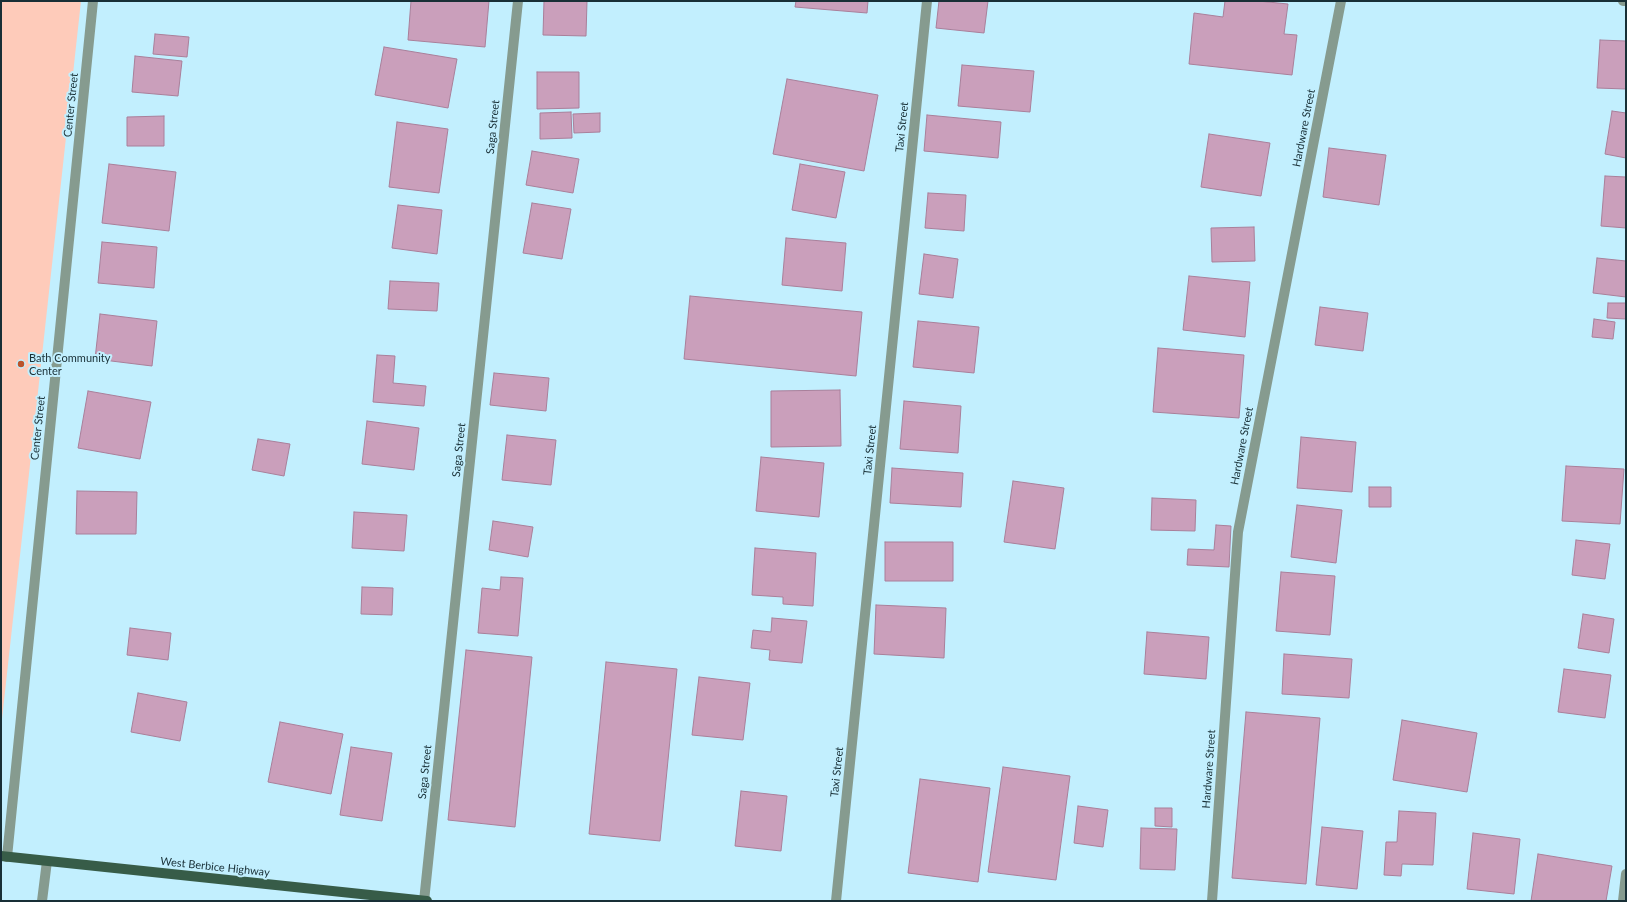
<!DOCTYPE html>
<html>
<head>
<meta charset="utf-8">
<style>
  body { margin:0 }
  #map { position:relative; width:1627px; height:902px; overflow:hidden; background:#c2effe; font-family:Lato,sans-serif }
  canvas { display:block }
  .frame { position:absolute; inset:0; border:2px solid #182f36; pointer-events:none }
</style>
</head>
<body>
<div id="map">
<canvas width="1627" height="902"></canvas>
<div class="frame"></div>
</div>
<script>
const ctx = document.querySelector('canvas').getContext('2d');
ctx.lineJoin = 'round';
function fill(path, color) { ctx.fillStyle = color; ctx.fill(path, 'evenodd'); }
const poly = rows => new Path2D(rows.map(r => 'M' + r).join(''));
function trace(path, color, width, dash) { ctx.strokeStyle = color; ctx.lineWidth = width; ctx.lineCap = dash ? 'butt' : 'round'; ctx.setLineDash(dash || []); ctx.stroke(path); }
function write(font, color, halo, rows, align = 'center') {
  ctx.font = font + ' Lato,sans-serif'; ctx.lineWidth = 4; ctx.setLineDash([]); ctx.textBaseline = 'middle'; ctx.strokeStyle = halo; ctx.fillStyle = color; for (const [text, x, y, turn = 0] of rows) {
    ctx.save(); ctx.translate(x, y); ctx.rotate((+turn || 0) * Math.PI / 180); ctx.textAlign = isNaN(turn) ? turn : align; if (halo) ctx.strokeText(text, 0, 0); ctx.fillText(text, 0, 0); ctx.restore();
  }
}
fill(poly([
  [1,1,81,1,1,728]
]), '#fecbba');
const building = poly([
  [411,1,489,1,485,47,408,40,411,1],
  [544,1,587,1,586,36,543,35,544,1],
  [796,1,868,1,867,13,795,7,796,1],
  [939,1,988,1,984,33,936,28,939,1],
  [1225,1,1258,1,1288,4,1284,34,1297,35,1292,75,1189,64,1194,13,1223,17,1225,1],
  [155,34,189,37,187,57,153,54,155,34],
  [1600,40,1626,41,1626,89,1597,88,1600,40],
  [384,47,457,59,448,108,375,95,384,47],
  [135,56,182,61,178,96,132,92,135,56],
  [962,65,1034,71,1030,112,958,106,962,65],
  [537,72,579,72,579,108,537,109,537,72],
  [787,79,878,95,864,171,773,154,787,79],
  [1612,111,1626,113,1626,158,1605,154,1612,111],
  [571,112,572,138,540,139,540,113,571,112],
  [600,113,600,132,574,133,573,114,600,113],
  [927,115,1001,122,998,158,924,151,927,115],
  [164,116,164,146,127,146,127,117,164,116],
  [397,122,448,129,439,193,389,187,397,122],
  [1209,134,1270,143,1261,196,1201,187,1209,134],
  [1329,148,1386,155,1379,205,1323,197,1329,148],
  [532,151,579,159,573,193,526,185,532,151],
  [109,164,176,172,169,231,102,223,109,164],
  [800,164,845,172,836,218,792,210,800,164],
  [1605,176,1626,177,1626,228,1601,226,1605,176],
  [928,193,966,195,964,231,925,228,928,193],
  [532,203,571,209,562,259,523,253,532,203],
  [398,205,442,210,437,254,392,248,398,205],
  [1254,227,1255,261,1212,262,1211,228,1254,227],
  [786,238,846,243,842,291,782,285,786,238],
  [102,242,157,247,154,288,98,283,102,242],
  [924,254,958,259,953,298,919,294,924,254],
  [1597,258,1626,261,1626,297,1593,293,1597,258],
  [1189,276,1250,282,1245,337,1183,330,1189,276],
  [390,281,439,283,437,311,388,309,390,281],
  [690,296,862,312,856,376,684,359,690,296],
  [1608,303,1626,303,1626,319,1607,318,1608,303],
  [1320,307,1368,313,1363,351,1315,345,1320,307],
  [100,314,157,321,152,366,95,359,100,314],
  [1594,319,1615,322,1613,339,1592,337,1594,319],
  [918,321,979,327,974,373,913,367,918,321],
  [1158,348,1244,355,1239,418,1153,412,1158,348],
  [377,355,395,356,393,383,426,386,424,406,373,402,377,355],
  [494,373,549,378,546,411,490,405,494,373],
  [840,390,841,446,771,447,771,391,840,390],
  [88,391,151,402,140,459,78,448,88,391],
  [904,401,961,406,958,453,900,449,904,401],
  [367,421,419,428,414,470,362,464,367,421],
  [507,435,556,440,551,485,502,480,507,435],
  [1301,437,1356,442,1352,492,1297,488,1301,437],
  [258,439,290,444,284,476,252,470,258,439],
  [761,457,824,463,819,517,756,511,761,457],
  [1566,466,1624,469,1620,524,1562,521,1566,466],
  [892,468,963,473,961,507,890,503,892,468],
  [1013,481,1064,488,1055,549,1004,542,1013,481],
  [1369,487,1391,487,1391,507,1369,507,1369,487],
  [77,491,137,492,136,534,76,534,77,491],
  [1152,498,1196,500,1195,531,1151,530,1152,498],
  [1297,505,1342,510,1336,563,1291,557,1297,505],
  [354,512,407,515,404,551,352,548,354,512],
  [493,521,533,527,528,557,489,550,493,521],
  [1216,525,1231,526,1229,567,1187,565,1188,549,1214,550,1216,525],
  [1576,540,1610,544,1605,579,1572,575,1576,540],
  [885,542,953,542,953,581,885,581,885,542],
  [755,548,816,553,813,606,783,604,783,597,752,595,755,548],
  [1281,572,1335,576,1330,635,1276,631,1281,572],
  [501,577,523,578,518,636,478,633,482,588,500,590,501,577],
  [362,587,393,588,392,615,361,614,362,587],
  [876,605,946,608,944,658,874,654,876,605],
  [1583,614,1614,619,1609,653,1578,648,1583,614],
  [772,618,807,621,802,663,769,660,770,650,751,648,753,630,771,632,772,618],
  [130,628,171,633,168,660,127,655,130,628],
  [1147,632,1209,637,1206,679,1144,674,1147,632],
  [466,650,532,657,515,827,448,820,466,650],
  [1284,654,1352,659,1349,698,1282,694,1284,654],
  [606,662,677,669,660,841,589,834,606,662],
  [1564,669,1611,675,1605,718,1558,712,1564,669],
  [699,677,750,683,743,740,692,735,699,677],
  [138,693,187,702,180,741,131,732,138,693],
  [1246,712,1320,718,1306,884,1232,878,1246,712],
  [1402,720,1477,733,1467,792,1393,780,1402,720],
  [280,722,343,734,331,794,268,782,280,722],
  [351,747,392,753,382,821,340,815,351,747],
  [1003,767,1070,776,1056,880,988,872,1003,767],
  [920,779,990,788,978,882,908,873,920,779],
  [741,791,787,796,781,851,735,846,741,791],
  [1078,806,1108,810,1103,847,1074,843,1078,806],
  [1155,808,1172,808,1172,827,1155,826,1155,808],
  [1399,811,1436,813,1433,865,1402,864,1401,876,1384,875,1386,842,1397,842,1399,811],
  [1322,827,1363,831,1357,889,1316,885,1322,827],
  [1141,828,1177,829,1175,870,1140,869,1141,828],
  [1473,833,1520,839,1514,894,1467,889,1473,833],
  [1538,854,1612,866,1606,901,1531,901,1538,854]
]);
fill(building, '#ca9fbb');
trace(building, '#a97f9a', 1);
trace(poly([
  [1623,1,1626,1],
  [7,857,93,1],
  [42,901,47,861],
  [424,901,518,1],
  [836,901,927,1],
  [1212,901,1238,532,1341,1],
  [1623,901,1626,874]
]), '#869b8f', 10);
trace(poly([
  [1,856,427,901]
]), '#375c48', 10);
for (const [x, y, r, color] of [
  [21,364,4,"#ba532c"]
]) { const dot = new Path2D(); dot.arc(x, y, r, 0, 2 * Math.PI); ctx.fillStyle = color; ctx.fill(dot); trace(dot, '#c2effe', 1.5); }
write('11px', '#182f36', '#c2effe', [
  ["Center Street",71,105,-84],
  ["Saga Street",493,127,-84],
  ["Taxi Street",902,127,-84],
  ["Hardware Street",1304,128,-79],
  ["Center Street",38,428,-84],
  ["Hardware Street",1242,446,-79],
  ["Saga Street",459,450,-84],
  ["Taxi Street",870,450,-84],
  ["Hardware Street",1209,769,-86],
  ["Saga Street",425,772,-84],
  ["Taxi Street",837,772,-84],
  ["West Berbice Highway",215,867,6]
]);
write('11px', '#182f36', '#c2effe', [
  ["Bath Community",29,358],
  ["Center",29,371]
], 'left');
</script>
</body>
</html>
